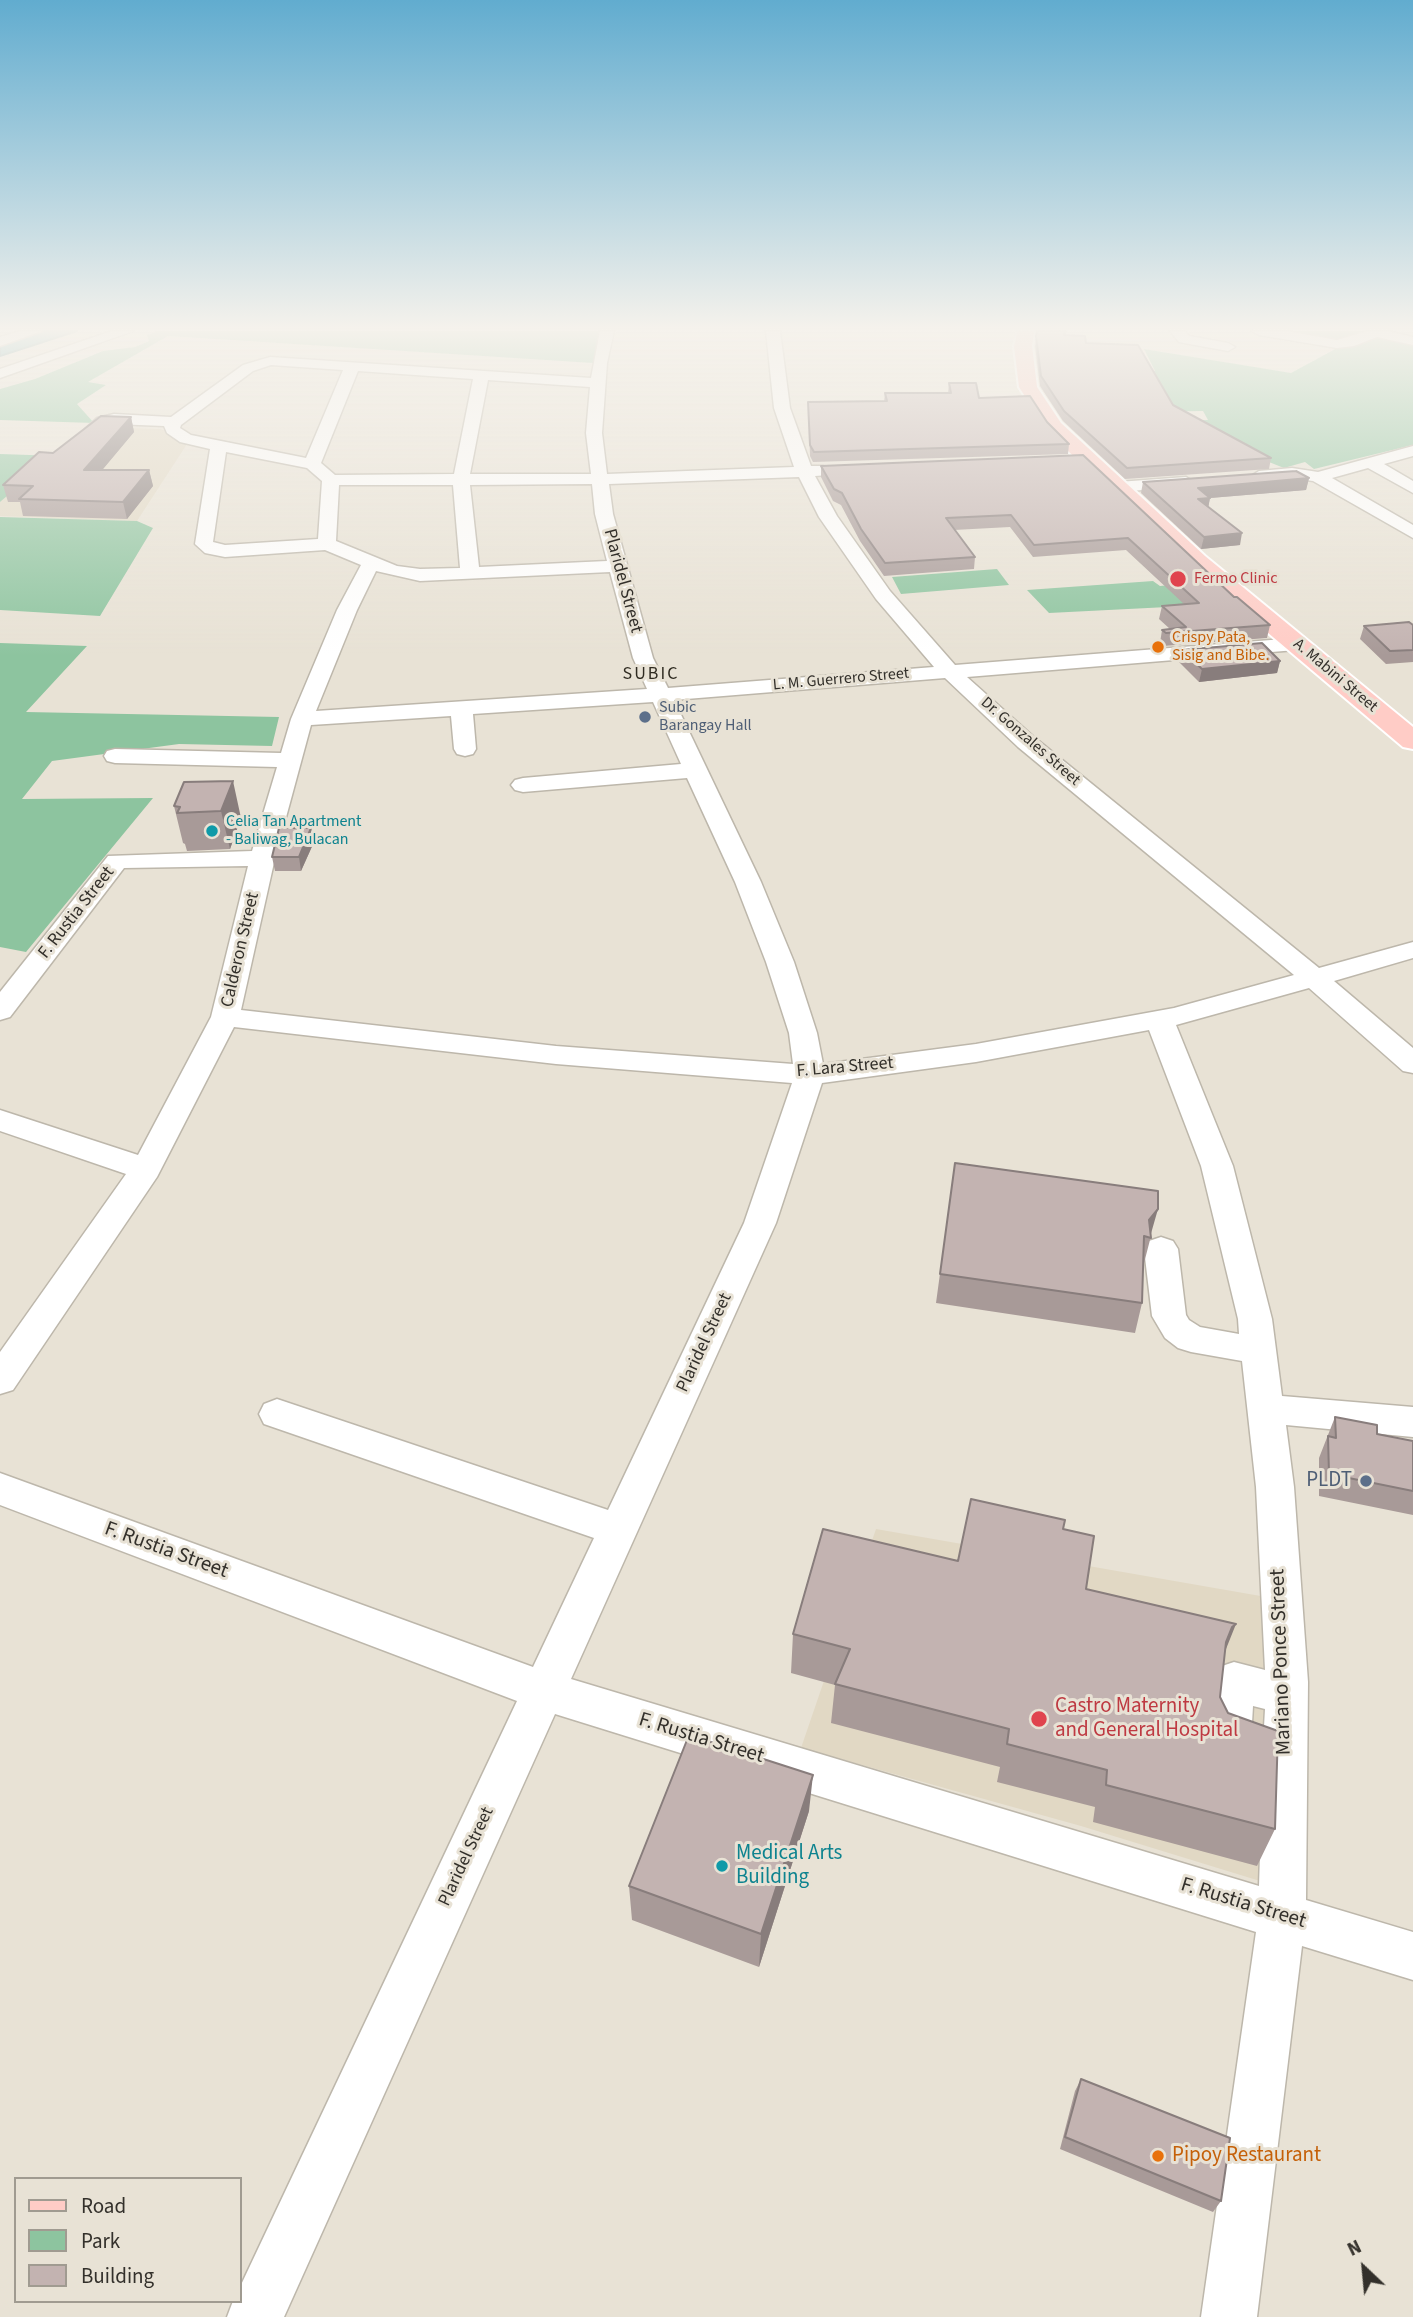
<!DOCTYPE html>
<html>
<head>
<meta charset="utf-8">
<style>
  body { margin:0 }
  #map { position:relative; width:1413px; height:2317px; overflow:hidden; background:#e8e2d5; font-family:"Source Sans 3",sans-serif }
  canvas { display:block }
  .legend { position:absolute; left:14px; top:2177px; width:228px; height:126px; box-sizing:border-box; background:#e8e2d5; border:2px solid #a09b91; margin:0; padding:9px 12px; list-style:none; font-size:21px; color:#33302b }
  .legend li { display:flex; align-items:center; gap:14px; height:35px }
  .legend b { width:35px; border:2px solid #a09b91 }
  .north { position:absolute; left:1329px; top:2233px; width:70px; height:70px; -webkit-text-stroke:5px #e8e2d5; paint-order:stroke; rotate:334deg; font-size:19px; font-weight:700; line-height:28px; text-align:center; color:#33302b }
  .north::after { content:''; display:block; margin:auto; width:24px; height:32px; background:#33302b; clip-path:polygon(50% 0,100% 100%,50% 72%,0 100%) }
</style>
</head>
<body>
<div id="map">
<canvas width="1413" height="2317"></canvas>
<ul class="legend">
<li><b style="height:9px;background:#ffccc6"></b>Road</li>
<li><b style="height:19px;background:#8dc49f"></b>Park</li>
<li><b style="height:19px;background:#c3b3b1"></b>Building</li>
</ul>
<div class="north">N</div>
</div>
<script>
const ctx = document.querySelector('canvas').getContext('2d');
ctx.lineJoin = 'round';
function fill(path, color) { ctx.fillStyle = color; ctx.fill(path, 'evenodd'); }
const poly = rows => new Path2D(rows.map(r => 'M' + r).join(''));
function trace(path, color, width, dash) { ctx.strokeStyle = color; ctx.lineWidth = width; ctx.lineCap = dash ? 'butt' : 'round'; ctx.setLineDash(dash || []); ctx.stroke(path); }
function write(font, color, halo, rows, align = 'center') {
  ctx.font = font + ' "Source Sans 3",sans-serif'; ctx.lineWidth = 6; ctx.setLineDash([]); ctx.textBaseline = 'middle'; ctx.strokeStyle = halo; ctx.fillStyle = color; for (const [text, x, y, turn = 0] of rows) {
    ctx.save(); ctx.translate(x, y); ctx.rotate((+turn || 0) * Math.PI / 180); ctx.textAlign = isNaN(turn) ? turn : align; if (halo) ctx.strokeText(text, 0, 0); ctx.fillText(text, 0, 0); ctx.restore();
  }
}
fill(poly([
  [97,427,160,429,191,438,137,521,0,516,0,502,41,467],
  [876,1529,1272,1598,1260,1881,1081,1826,801,1748]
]), '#e1d8c4');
fill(poly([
  [158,331,601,331,593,363,168,336,88,382,106,385,77,404,94,423,0,420,0,389,35,379,103,351,135,347,149,341,147,335],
  [1251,331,1369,331,1413,344,1413,445,1314,469,1305,462,1284,468,1209,438,1145,421,1208,420,1203,411,1147,412,1082,369,1155,371,1144,349,1291,373,1339,347],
  [0,454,60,456,41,467,0,502],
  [0,517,137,521,153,528,100,616,0,610],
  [997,569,1009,585,901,594,892,577],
  [1153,581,1160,586,1202,582,1227,604,1049,613,1027,590],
  [0,643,87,646,26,712,279,717,272,746,179,744,52,761,22,799,153,798,26,952,0,947]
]), '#8dc49f');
const water = poly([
  [43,331,77,331,0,356,0,345,43,331]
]);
fill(water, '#38a1aa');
trace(water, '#367f84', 2);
const minor = poly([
  [20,331,42,331,0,346,0,337,20,331],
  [112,331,133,331,0,378,0,369,112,331],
  [600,331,614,331,607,363,602,433,607,474,794,467,774,408,766,331,780,331,790,408,811,466,823,466,831,471,829,475,815,476,837,516,890,591,955,665,1296,638,1303,640,1306,644,1303,648,1296,650,967,677,1034,737,1319,968,1413,942,1413,958,1334,981,1413,1048,1413,1073,1403,1071,1309,988,1176,1025,1233,1166,1272,1319,1282,1396,1413,1407,1413,1437,1286,1425,1294,1487,1308,1682,1306,1900,1413,1932,1413,1980,1302,1946,1257,2317,1201,2317,1256,1932,555,1714,284,2317,227,2317,233,2301,240,2301,240,2287,517,1701,0,1505,0,1473,533,1667,594,1538,264,1424,259,1414,264,1404,277,1399,608,1510,744,1223,792,1083,556,1064,234,1027,157,1177,13,1390,0,1394,0,1352,126,1174,0,1131,0,1110,138,1155,211,1017,248,866,124,868,10,1017,0,1020,0,992,108,856,252,851,277,767,115,763,107,761,104,756,107,751,115,749,281,753,291,719,337,610,361,565,325,550,225,557,205,553,195,544,210,449,180,442,167,433,164,426,114,424,93,434,85,429,97,418,114,414,171,417,243,365,270,357,591,378,600,331],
  [271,365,343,370,306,458,191,435,180,428,181,425,253,371,271,365],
  [358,371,473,379,454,474,335,475,321,463,358,371],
  [488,380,590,387,586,433,591,474,470,474,488,380],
  [226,452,307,468,322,481,318,539,225,545,213,542,226,452],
  [799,477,819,517,876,599,934,667,668,688,653,658,613,514,609,484,799,477],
  [592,484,595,514,607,561,479,567,470,485,592,484],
  [339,485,453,485,460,568,420,569,397,566,336,541,339,485],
  [376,571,420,581,610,572,633,658,647,689,316,711,357,610,376,571],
  [945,678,1018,747,1294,975,1174,1008,976,1044,823,1064,817,1033,794,962,761,882,674,700,945,678],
  [653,702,681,764,523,778,515,780,511,785,515,790,523,792,687,778,735,882,766,962,789,1033,793,1064,556,1046,241,1010,275,858,311,725,451,716,454,749,457,754,465,756,473,754,476,749,473,714,653,702],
  [1149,1030,1201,1166,1238,1319,1239,1334,1200,1327,1189,1320,1186,1315,1178,1249,1173,1241,1161,1237,1149,1241,1144,1249,1152,1316,1165,1338,1178,1348,1191,1352,1242,1361,1256,1487,1265,1670,1234,1662,1219,1667,1213,1681,1207,1735,1213,1749,1251,1764,1263,1759,1259,1886,571,1679,776,1223,822,1083,976,1062,1149,1030],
  [1253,1706,1265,1709,1264,1727,1252,1723,1253,1706],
  [1170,331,1185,331,1189,336,1228,343,1235,347,1228,351,1184,343,1179,342,1170,331],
  [1252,331,1286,331,1337,340,1368,331,1387,331,1413,337,1413,345,1377,337,1354,346,1337,348,1259,335,1252,331],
  [1413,446,1413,456,1384,464,1413,481,1413,493,1368,468,1332,478,1413,525,1413,538,1313,481,1292,478,1259,481,1251,476,1259,471,1292,468,1318,472,1413,446],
  [1186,477,1194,482,1192,486,1118,492,1109,487,1118,482,1186,477]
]);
const major = poly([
  [1018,331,1034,331,1032,346,1037,387,1061,423,1205,556,1413,727,1413,749,1403,747,1189,566,1047,431,1019,387,1014,346,1018,331]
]);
trace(minor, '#bdb7ab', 3);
trace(major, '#fff', 4);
fill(minor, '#fff');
fill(major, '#ffccc6');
fill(poly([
  [1037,331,1067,331,1066,335,1086,343,1173,405,1271,458,1269,469,1125,479,1063,421,1040,386,1035,346],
  [949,383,979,398,1047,422,1069,444,1068,454,813,462,810,456,808,402,884,401,885,393,948,393],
  [131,417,134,432,102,470,149,470,153,486,127,519,23,516,20,502,8,502,3,485,53,453],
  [1083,455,1234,597,1270,625,1267,638,1163,646,1160,643,1162,630,1170,629,1159,619,1162,606,1184,604,1126,550,1033,557,1010,527,954,530,975,557,974,569,884,576,860,541,841,505,833,501,821,477,821,466],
  [1309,478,1306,490,1210,498,1208,507,1240,545,1201,549,1141,493,1143,482],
  [1413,625,1413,662,1386,664,1360,639,1364,626],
  [1182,650,1280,661,1277,673,1199,682,1179,662],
  [184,782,241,818,230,849,187,851,185,844,183,843,174,806],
  [314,842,301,871,275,871,272,857],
  [955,1163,1151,1236,1143,1267,1142,1303,1135,1333,936,1303],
  [1335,1417,1377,1434,1413,1441,1413,1515,1319,1496,1319,1458],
  [1063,1529,1086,1589,1225,1653,1220,1697,1275,1829,1257,1866,1093,1822,1095,1807,997,1782,1000,1767,831,1723,835,1685,791,1673,793,1634,958,1561],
  [809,1811,759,1967,632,1920,629,1886],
  [1081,2079,1221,2201,1213,2212,1060,2149,1075,2091]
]), '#a89a98');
fill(poly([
  [131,417,134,432,88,487,84,470],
  [149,470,153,486,127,519,123,502],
  [1309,478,1306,490,1210,498,1208,509,1196,510,1198,488],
  [1242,533,1240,545,1201,549,1204,537],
  [1280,661,1277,673,1199,682,1202,669],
  [233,781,241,818,230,849,221,811],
  [311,828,314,842,301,871,299,857],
  [1158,1209,1150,1237,1149,1220],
  [1236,1624,1220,1664,1217,1666,1232,1627],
  [813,1775,809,1811,759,1967,761,1934]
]), '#887d7c');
const building = poly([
  [1037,331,1065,331,1064,335,1085,336,1086,343,1138,345,1173,405,1271,458,1127,468,1064,411,1041,376,1036,336,1037,331],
  [949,383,976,383,979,398,1030,396,1047,422,1069,444,814,452,810,445,808,402,887,401,885,393,951,393,949,383],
  [101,416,131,417,84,470,149,470,123,502,19,499,33,486,3,485,39,452,53,453,101,416],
  [1083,455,1234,597,1237,597,1270,625,1166,633,1162,630,1186,627,1162,606,1199,603,1128,538,1034,545,1011,515,946,518,975,557,885,563,861,529,842,493,834,489,821,466,1083,455],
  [1296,471,1309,478,1198,488,1210,498,1198,499,1242,533,1204,537,1143,482,1296,471],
  [1409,622,1413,625,1413,650,1390,651,1364,626,1409,622],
  [1262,643,1280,661,1202,669,1182,650,1262,643],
  [233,781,221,811,177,813,180,807,174,806,184,782,233,781],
  [279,828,311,828,299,857,272,857,279,828],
  [955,1163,1158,1191,1158,1209,1149,1220,1151,1238,1144,1236,1142,1303,940,1274,955,1163],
  [1335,1417,1377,1425,1377,1434,1413,1441,1413,1491,1329,1474,1328,1436,1336,1438,1335,1417],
  [971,1499,1065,1520,1063,1529,1094,1536,1086,1589,1236,1624,1232,1627,1226,1642,1220,1697,1228,1713,1278,1731,1275,1829,1106,1785,1107,1770,1007,1744,1009,1729,835,1684,850,1649,793,1634,823,1529,958,1561,971,1499],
  [689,1735,813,1775,761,1934,629,1886,689,1735],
  [1081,2079,1230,2138,1221,2201,1065,2137,1081,2079]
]);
fill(building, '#c3b3b1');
trace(building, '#887d7c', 2);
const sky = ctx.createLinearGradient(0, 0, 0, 656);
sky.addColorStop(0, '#61accf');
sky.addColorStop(0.5, '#f5f2ec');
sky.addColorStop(1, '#f5f2ec00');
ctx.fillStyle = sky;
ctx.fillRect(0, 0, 1413, 656);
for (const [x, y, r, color] of [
  [1178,579,9,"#e0444e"],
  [1158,647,7,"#e8710a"],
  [645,717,7,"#5c6f8a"],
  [212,831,7,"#0f9aa8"],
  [1366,1481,7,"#5c6f8a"],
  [1039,1719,9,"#e0444e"],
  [722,1866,7,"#0f9aa8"],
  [1158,2156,7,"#e8710a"]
]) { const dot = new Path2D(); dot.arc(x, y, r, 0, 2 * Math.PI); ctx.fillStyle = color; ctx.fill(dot); trace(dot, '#e8e2d5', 2.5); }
write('16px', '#be3a42', '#e8e2d5', [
  ["Fermo Clinic",1194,579]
], 'left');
write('16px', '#c56008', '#e8e2d5', [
  ["Crispy Pata,",1172,638],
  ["Sisig and Bibe.",1172,656]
], 'left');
write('16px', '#33302b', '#e8e2d5', [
  ["A. Mabini Street",1335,676,40],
  ["L. M. Guerrero Street",841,680,-5],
  ["Dr. Gonzales Street",1030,742,41]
]);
write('16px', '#4e5e75', '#e8e2d5', [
  ["Subic",659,708],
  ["Barangay Hall",659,726]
], 'left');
write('16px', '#0d838f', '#e8e2d5', [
  ["Celia Tan Apartment",226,822],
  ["- Baliwag, Bulacan",226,840]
], 'left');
write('18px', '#33302b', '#e8e2d5', [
  ["Plaridel Street",622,581,75],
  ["F. Rustia Street",77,913,-52],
  ["Calderon Street",241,950,-77],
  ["F. Lara Street",845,1068,-5],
  ["Plaridel Street",705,1343,-65],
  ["Plaridel Street",467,1857,-65]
]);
ctx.letterSpacing = '2px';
write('18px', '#2f2b21', '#e8e2d5', [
  ["SUBIC",651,675]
]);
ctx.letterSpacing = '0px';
write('21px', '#4e5e75', '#e8e2d5', [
  ["PLDT",1352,1481]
], 'right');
write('21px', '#33302b', '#e8e2d5', [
  ["F. Rustia Street",166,1551,20],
  ["Mariano Ponce Street",1282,1662,-92],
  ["F. Rustia Street",701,1739,17],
  ["F. Rustia Street",1243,1904,17]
]);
write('21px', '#be3a42', '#e8e2d5', [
  ["Castro Maternity",1055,1707],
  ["and General Hospital",1055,1731]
], 'left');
write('21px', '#0d838f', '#e8e2d5', [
  ["Medical Arts",736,1854],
  ["Building",736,1878]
], 'left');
write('21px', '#c56008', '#e8e2d5', [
  ["Pipoy Restaurant",1172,2156]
], 'left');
</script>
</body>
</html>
